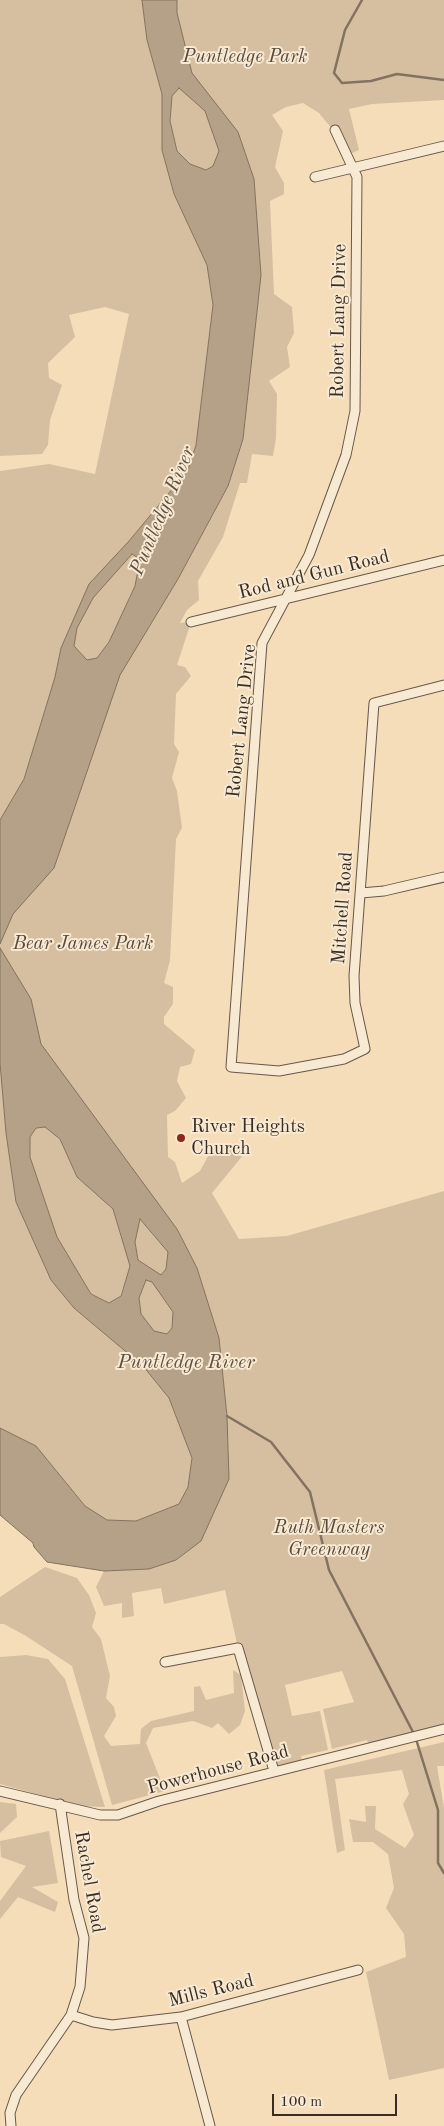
<!DOCTYPE html>
<html>
<head>
<meta charset="utf-8">
<style>
  body { margin:0 }
  #map { position:relative; width:444px; height:2126px; overflow:hidden; background:#f5ddba; font-family:"Old Standard TT",serif }
  canvas { display:block }
  .scale { position:absolute; left:272px; top:2094px; width:125px; height:22px; box-sizing:border-box; border:2px solid #392c23; border-top:0; padding-left:6px; font-size:15px; line-height:18px; white-space:nowrap; color:#392c23; -webkit-text-stroke:4px #f8e9d2; paint-order:stroke }
</style>
</head>
<body>
<div id="map">
<canvas width="444" height="2126"></canvas>
<div class="scale">100 m</div>
</div>
<script>
const ctx = document.querySelector('canvas').getContext('2d');
ctx.lineJoin = 'round';
function fill(path, color) { ctx.fillStyle = color; ctx.fill(path, 'evenodd'); }
const poly = rows => new Path2D(rows.map(r => 'M' + r).join(''));
function trace(path, color, width, dash) { ctx.strokeStyle = color; ctx.lineWidth = width; ctx.lineCap = dash ? 'butt' : 'round'; ctx.setLineDash(dash || []); ctx.stroke(path); }
function write(font, color, halo, rows, align = 'center') {
  ctx.font = font + ' "Old Standard TT",serif'; ctx.lineWidth = 4; ctx.setLineDash([]); ctx.textBaseline = 'middle'; ctx.strokeStyle = halo; ctx.fillStyle = color; for (const [text, x, y, turn = 0] of rows) {
    ctx.save(); ctx.translate(x, y); ctx.rotate((+turn || 0) * Math.PI / 180); ctx.textAlign = isNaN(turn) ? turn : align; if (halo) ctx.strokeText(text, 0, 0); ctx.fillText(text, 0, 0); ctx.restore();
  }
}
fill(poly([
  [0,0,142,0,147,40,162,94,162,150,174,194,207,265,213,305,196,445,188,470,129,541,132,554,140,559,135,586,109,642,97,658,55,677,24,779,0,820,0,471,49,464,95,474,129,314,105,307,69,315,75,337,48,363,49,378,62,385,50,420,48,445,42,454,0,456],
  [168,0,444,0,444,100,372,104,349,109,359,150,352,153,319,113,303,103,286,107,272,115,283,131,275,167,284,183,284,194,270,201,274,294,292,307,294,333,287,347,290,367,269,381,277,394,276,438,273,456,252,454,247,483,240,483,223,537,198,581,199,600,187,610,180,623,191,622,177,665,185,667,191,676,176,694,174,744,179,752,172,778,177,791,182,828,176,839,170,960,164,983,173,987,173,1004,164,1017,164,1024,195,1050,191,1064,180,1067,177,1081,186,1098,175,1111,167,1115,168,1157,175,1162,182,1183,200,1171,211,1151,237,1144,244,1154,212,1193,239,1239,287,1236,444,1191,444,1729,370,1747,367,1740,332,1749,323,1709,354,1702,342,1671,285,1685,292,1716,320,1711,328,1750,301,1756,302,1764,274,1771,238,1648,225,1590,164,1604,161,1588,132,1593,134,1616,122,1618,122,1603,104,1606,96,1587,104,1571,149,1569,176,1560,201,1541,227,1416,219,1338,197,1268,177,1229,38,1063,0,969,0,926,139,631,147,630,178,579,228,486,213,166,206,170,190,164,177,151,170,121,172,96,179,87],
  [0,1063,6,1133,16,1202,51,1280,74,1308,143,1366,169,1398,192,1458,188,1487,179,1504,136,1521,107,1520,85,1506,36,1446,0,1428],
  [45,1127,60,1139,77,1177,113,1209,130,1266,120,1296,109,1303,91,1294,57,1237,30,1157,30,1137,36,1128],
  [139,1218,168,1252,166,1269,161,1275,138,1260,135,1242],
  [146,1280,152,1282,173,1312,172,1328,167,1334,154,1331,141,1314,139,1298],
  [45,1567,77,1578,89,1595,96,1613,92,1627,101,1639,110,1676,106,1698,114,1707,116,1716,104,1736,111,1746,140,1744,141,1729,151,1721,194,1711,194,1687,200,1686,206,1700,234,1693,233,1670,241,1675,245,1711,240,1725,229,1734,218,1723,212,1728,193,1721,153,1728,146,1743,165,1791,112,1805,72,1666,26,1636,4,1624,0,1624,0,1597],
  [26,1655,48,1659,65,1679,105,1807,79,1806,0,1784,0,1657],
  [444,1742,444,1766,437,1766,444,1808,444,2068,389,2080,366,1972,406,1957,404,1934,386,1908,394,1888,388,1854,373,1842,353,1842,349,1819,366,1822,365,1806,376,1806,375,1829,405,1848,414,1835,403,1804,409,1794,402,1770,335,1779,345,1850,337,1853,324,1770],
  [0,1802,16,1804,17,1817,0,1833],
  [49,1831,58,1883,32,1887,58,1902,55,1912,18,1897,0,1919,0,1901,26,1866,1,1857,0,1841]
]), '#d5bfa0');
const water = poly([
  [142,0,177,0,177,13,192,73,238,132,254,179,261,275,243,439,228,486,178,579,120,675,54,868,13,914,0,944,0,820,24,779,55,677,61,648,89,584,129,541,188,470,196,445,213,305,207,265,174,194,162,150,162,94,147,40,142,0],
  [179,88,205,111,219,151,213,166,206,170,190,164,177,151,170,121,172,96,179,88],
  [132,554,140,559,135,586,109,642,97,658,87,660,74,646,77,628,93,598,132,554],
  [0,948,31,999,41,1044,177,1229,197,1268,219,1338,227,1416,229,1479,201,1541,176,1560,149,1569,104,1571,47,1562,34,1547,33,1543,0,1515,0,1428,36,1446,85,1506,107,1520,136,1521,179,1504,188,1487,192,1458,169,1398,143,1366,74,1308,51,1280,16,1202,6,1133,0,1063,0,948],
  [45,1127,60,1139,77,1177,113,1209,130,1266,121,1296,109,1303,91,1294,57,1237,30,1157,30,1137,36,1128,45,1127],
  [140,1219,168,1252,166,1269,161,1275,138,1260,135,1242,140,1219],
  [146,1280,152,1282,173,1312,172,1328,167,1334,154,1331,141,1314,139,1298,146,1280]
]);
fill(water, '#b5a187');
trace(water, '#83725f', 1);
trace(poly([
  [362,0,345,30,334,73,342,83,371,81,397,74,444,80],
  [227,1416,271,1442,310,1492,329,1570,414,1734],
  [416,1739,438,1810,438,1863,444,1873]
]), '#83725f', 2.5);
const street = poly([
  [335,130,357,177,355,411,346,455,309,555,262,643,231,1067,279,1071,344,1059,365,1049,355,1003,354,976,374,703,444,685],
  [315,177,444,146],
  [191,622,444,560],
  [361,893,384,891,444,877],
  [165,1662,238,1648,274,1771],
  [0,1791,100,1815,118,1815,159,1801,444,1729],
  [71,2015,93,2022,112,2025,181,2017,358,1970],
  [181,2017,210,2126],
  [11,2126,10,2113,16,2095,71,2015,80,1987,84,1938,74,1900,60,1804]
]);
trace(street, '#685849', 11);
trace(street, '#f8e9d2', 9);
for (const [x, y, r, color] of [
  [181,1138,5,"#8f2418"]
]) { const dot = new Path2D(); dot.arc(x, y, r, 0, 2 * Math.PI); ctx.fillStyle = color; ctx.fill(dot); trace(dot, '#f8e9d2', 2); }
write('italic 19px', '#58493c', '#f8e9d2', [
  ["Puntledge Park",245,57],
  ["Bear James Park",83,944],
  ["Ruth Masters",329,1528],
  ["Greenway",329,1550]
]);
write('19px', '#392c23', '#f8e9d2', [
  ["Robert Lang Drive",339,321,-89],
  ["Rod and Gun Road",314,575,-14],
  ["Robert Lang Drive",242,721,-84],
  ["Mitchell Road",343,908,-86],
  ["Powerhouse Road",218,1770,-15],
  ["Rachel Road",89,1882,80],
  ["Mills Road",211,1991,-14]
]);
write('19px', '#392c23', '#f8e9d2', [
  ["River Heights",191,1127],
  ["Church",191,1149]
], 'left');
write('italic 20px', '#5e4f41', '#f8e9d2', [
  ["Puntledge River",163,511,-67],
  ["Puntledge River",186,1363]
]);
</script>
</body>
</html>
